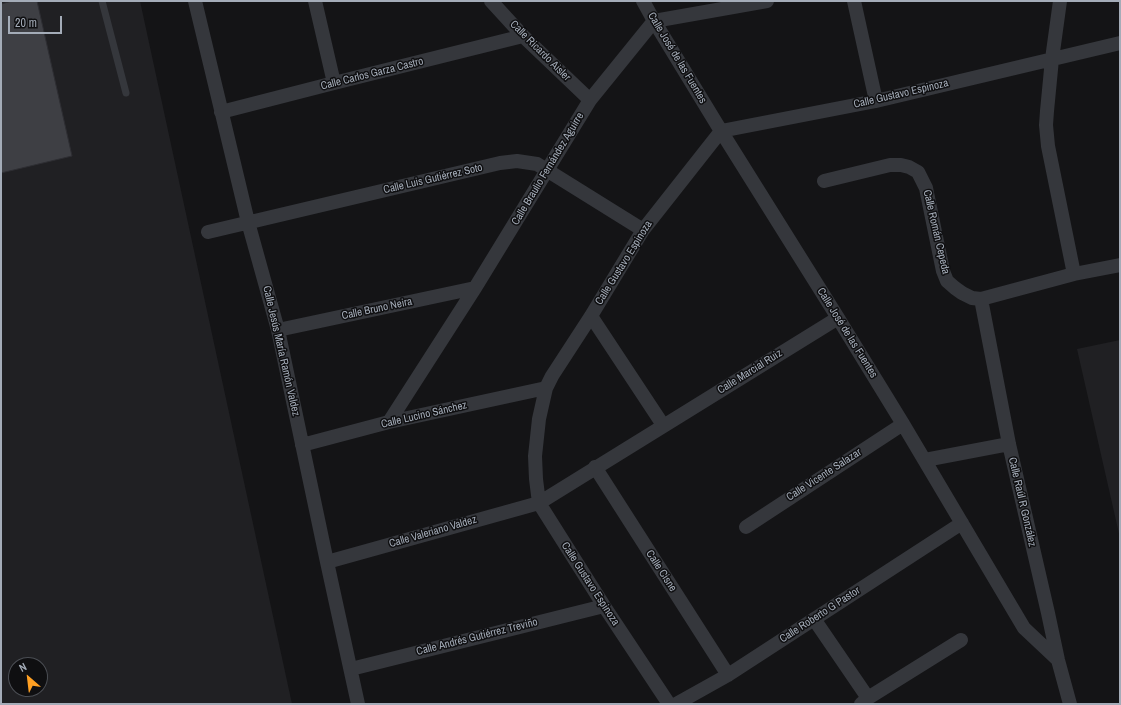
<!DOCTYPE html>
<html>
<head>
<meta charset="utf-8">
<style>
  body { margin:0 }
  #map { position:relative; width:1121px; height:705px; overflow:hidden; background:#141416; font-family:"Archivo Narrow",sans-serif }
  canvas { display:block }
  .frame { position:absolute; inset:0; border:2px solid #a4acb8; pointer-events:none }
  .north { position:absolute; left:8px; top:657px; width:40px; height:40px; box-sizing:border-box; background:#0f0f11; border:1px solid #4b4e54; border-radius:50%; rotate:332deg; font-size:11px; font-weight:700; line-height:16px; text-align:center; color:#a4acb8 }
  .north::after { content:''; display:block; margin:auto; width:14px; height:18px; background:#ffa023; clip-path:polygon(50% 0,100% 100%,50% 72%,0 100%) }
  .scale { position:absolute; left:8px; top:16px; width:54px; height:18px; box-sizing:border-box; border:2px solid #a4acb8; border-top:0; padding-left:5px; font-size:12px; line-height:14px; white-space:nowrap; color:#a4acb8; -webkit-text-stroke:3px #0f0f11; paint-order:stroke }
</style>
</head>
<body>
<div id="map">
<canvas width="1121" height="705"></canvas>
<div class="frame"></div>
<div class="north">N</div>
<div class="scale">20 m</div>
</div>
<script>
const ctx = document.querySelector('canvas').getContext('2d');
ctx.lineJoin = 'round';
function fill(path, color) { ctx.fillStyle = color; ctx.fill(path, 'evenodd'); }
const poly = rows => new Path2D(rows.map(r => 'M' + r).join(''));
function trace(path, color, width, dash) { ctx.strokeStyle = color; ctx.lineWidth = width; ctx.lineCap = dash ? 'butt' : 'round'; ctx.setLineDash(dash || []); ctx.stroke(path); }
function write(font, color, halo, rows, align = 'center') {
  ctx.font = font + ' "Archivo Narrow",sans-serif'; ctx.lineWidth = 3; ctx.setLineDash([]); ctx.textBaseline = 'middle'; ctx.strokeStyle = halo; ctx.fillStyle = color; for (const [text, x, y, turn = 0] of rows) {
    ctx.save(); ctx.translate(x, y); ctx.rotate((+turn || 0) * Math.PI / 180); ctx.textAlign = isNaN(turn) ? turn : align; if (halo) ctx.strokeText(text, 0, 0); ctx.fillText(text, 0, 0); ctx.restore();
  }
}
fill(poly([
  [1,1,140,1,292,704,1,704],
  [16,665,40,665,40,689,16,689],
  [1120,340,1120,538,1077,349]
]), '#202023');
const building = poly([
  [12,1,37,1,72,156,1,173,1,4,12,1]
]);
fill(building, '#3e3f44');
trace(building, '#2e2e33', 1);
trace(poly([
  [102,1,126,93]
]), '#35373c', 7);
trace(poly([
  [195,1,248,222,278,330,327,562,358,704],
  [315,1,334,83],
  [491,1,523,36,590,100],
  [643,1,654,21,721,131,838,318,903,424,1024,628,1058,660],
  [854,1,876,101],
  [1060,1,1052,59,1047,111,1046,125,1048,146,1074,274],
  [221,112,334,83,523,36],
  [824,181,890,165,901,165,909,167,918,172,926,188,943,271,947,281,955,288,962,293,972,298,981,299,1074,274,1120,265],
  [208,232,500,163,517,161,537,164,643,230],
  [981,299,1009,444,1048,613,1058,660,1070,704],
  [591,316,663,425],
  [278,330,475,288],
  [389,422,475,288,590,100,654,21,767,1],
  [302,445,389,422,546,388],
  [925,460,1009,444],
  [595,467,728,675],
  [746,527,903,424],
  [327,562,539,503,838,318],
  [814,619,868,698],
  [351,669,604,606],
  [669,704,604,606,539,503,536,479,535,456,539,419,546,388,552,376,591,316,643,230,721,131,876,101,1120,43],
  [676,704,728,675,962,523],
  [861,704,868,698,961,640]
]), '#35373c', 14);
write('11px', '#a4acb8', '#0f0f11', [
  ["Calle Ricardo Aisler",540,51,45],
  ["Calle José de las Fuentes",677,58,59],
  ["Calle Carlos Garza Castro",372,74,-14],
  ["Calle Gustavo Espinoza",901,94,-13],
  ["Calle Braulio Fernández Aguirre",548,169,-59],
  ["Calle Luis Gutiérrez Soto",433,179,-13],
  ["Calle Román Cepeda",936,232,77],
  ["Calle Gustavo Espinoza",624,263,-58],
  ["Calle Bruno Neira",377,309,-12],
  ["Calle José de las Fuentes",847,333,58],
  ["Calle Jesús María Ramón Valdez",281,351,77],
  ["Calle Marcial Ruiz",750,372,-32],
  ["Calle Lucino Sánchez",424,415,-13],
  ["Calle Vicente Salazar",824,475,-33],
  ["Calle Raúl R González",1022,502,77],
  ["Calle Valeriano Valdez",433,532,-16],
  ["Calle Cisne",661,571,57],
  ["Calle Gustavo Espinoza",590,584,57],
  ["Calle Roberto G Pastor",820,615,-33],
  ["Calle Andrés Gutiérrez Treviño",477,637,-14]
]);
</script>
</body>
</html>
